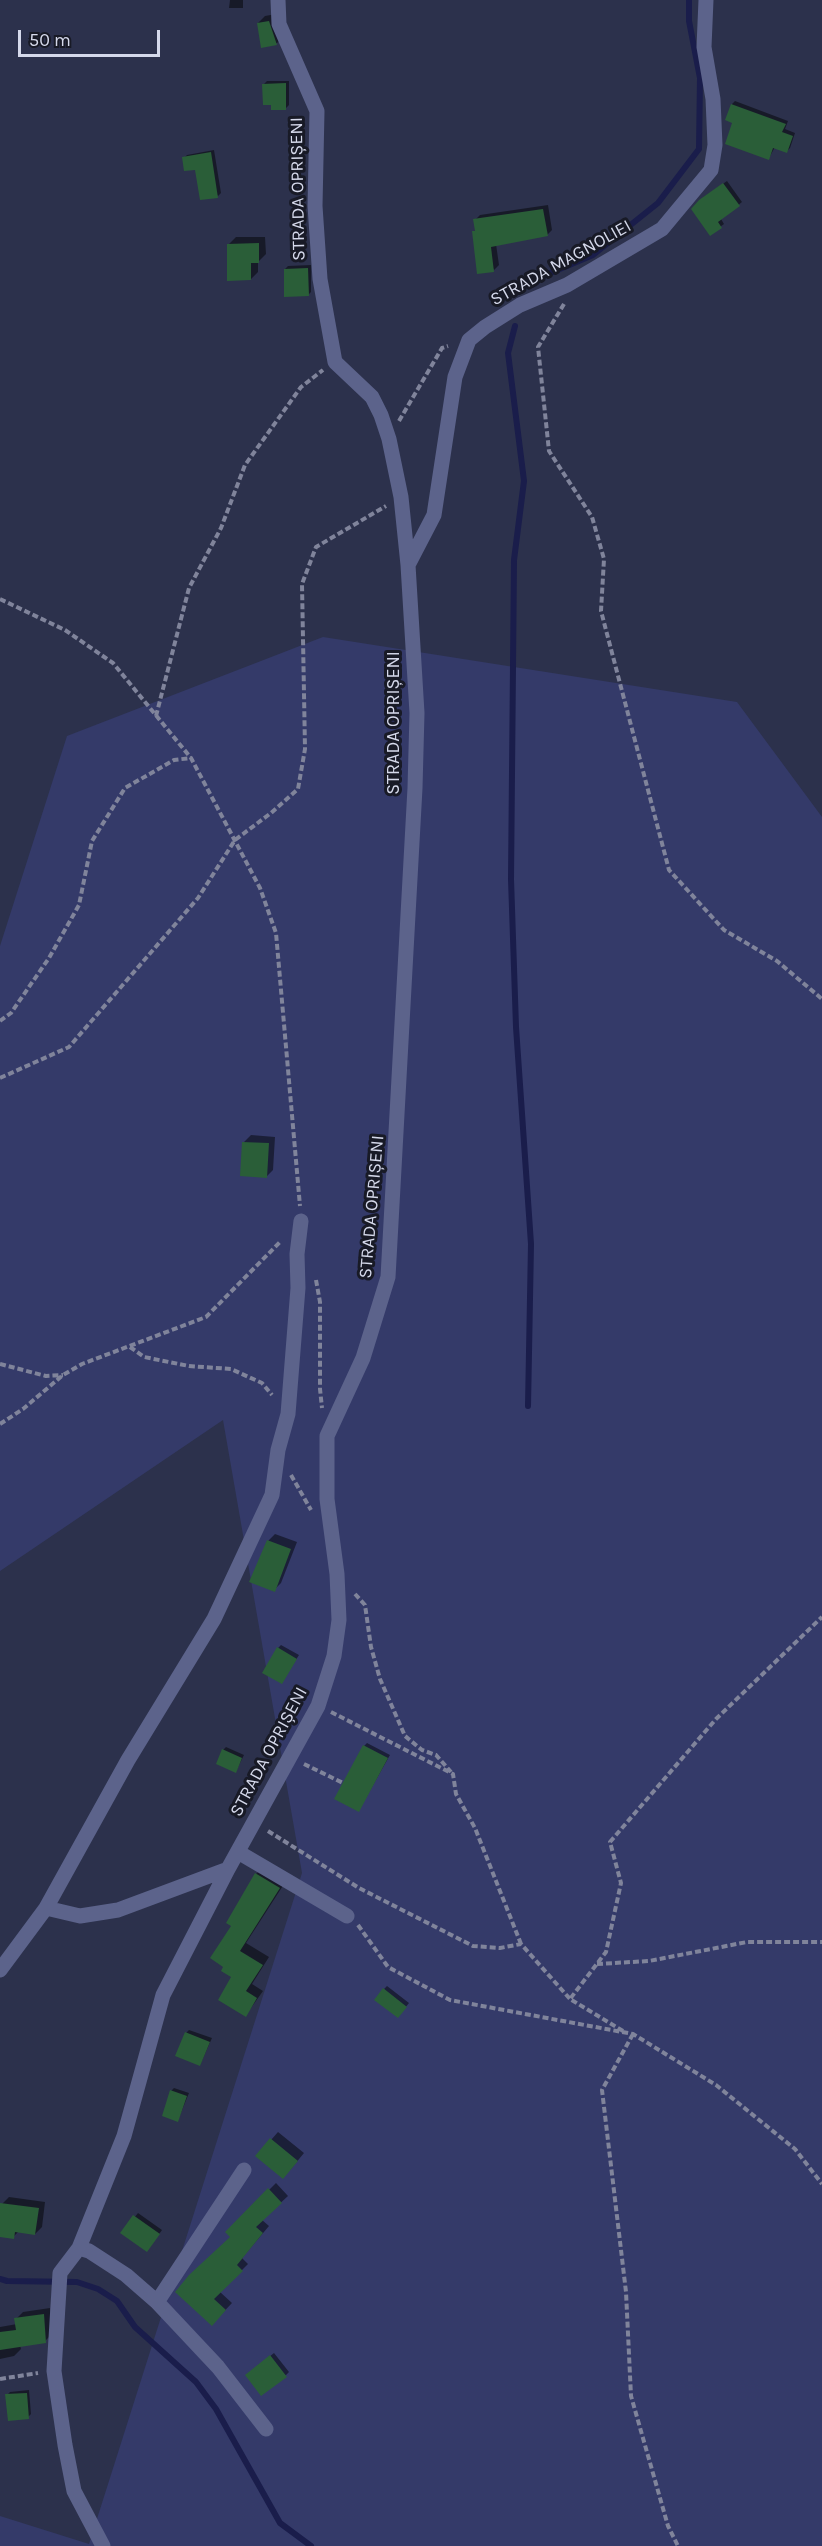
<!DOCTYPE html>
<html>
<head>
<meta charset="utf-8">
<style>
  body { margin:0 }
  #map { position:relative; width:822px; height:2546px; overflow:hidden; background:#2c314c; font-family:Karla,sans-serif }
  canvas { display:block }
  .scale { position:absolute; left:18px; top:30px; width:142px; height:27px; box-sizing:border-box; border:3px solid #d5d9eb; border-top:0; padding-left:8px; font-size:18px; line-height:21px; white-space:nowrap; color:#d5d9eb; -webkit-text-stroke:4px #181a26; paint-order:stroke }
</style>
</head>
<body>
<div id="map">
<canvas width="822" height="2546"></canvas>
<div class="scale">50 m</div>
</div>
<script>
const ctx = document.querySelector('canvas').getContext('2d');
ctx.lineJoin = 'round';
function fill(path, color) { ctx.fillStyle = color; ctx.fill(path, 'evenodd'); }
const poly = rows => new Path2D(rows.map(r => 'M' + r).join(''));
function trace(path, color, width, dash) { ctx.strokeStyle = color; ctx.lineWidth = width; ctx.lineCap = dash ? 'butt' : 'round'; ctx.setLineDash(dash || []); ctx.stroke(path); }
function write(font, color, halo, rows, align = 'center') {
  ctx.font = font + ' Karla,sans-serif'; ctx.lineWidth = 6; ctx.setLineDash([]); ctx.textBaseline = 'middle'; ctx.strokeStyle = halo; ctx.fillStyle = color; for (const [text, x, y, turn = 0] of rows) {
    ctx.save(); ctx.translate(x, y); ctx.rotate((+turn || 0) * Math.PI / 180); ctx.textAlign = isNaN(turn) ? turn : align; if (halo) ctx.strokeText(text, 0, 0); ctx.fillText(text, 0, 0); ctx.restore();
  }
}
fill(poly([
  [323,637,737,702,822,817,822,2546,0,2546,0,2516,89,2544,302,1873,223,1420,0,1571,0,946,67,736]
]), '#343a69');
fill(poly([
  [230,0,243,0,243,8,245,8,229,8],
  [276,14,284,36,277,43,263,46,258,23,265,16],
  [267,81,289,81,289,105,286,108,264,84],
  [735,101,788,121,785,129,795,133,790,148,787,151,775,147,769,158,734,122,732,104],
  [214,150,221,193,218,196,196,168,184,158,187,155],
  [727,181,742,202,721,219,724,224,710,234,704,197],
  [548,205,552,230,547,235,496,244,499,265,494,270,474,232,476,229,475,220,480,215],
  [236,237,265,237,266,254,258,262,258,272,251,279,229,244],
  [311,265,311,292,308,295,285,269,288,266],
  [251,1135,275,1137,273,1170,266,1177,244,1142],
  [275,1534,297,1542,281,1583,274,1590,268,1541],
  [281,1645,299,1655,282,1682,278,1648],
  [367,1743,390,1755,359,1810,364,1746],
  [226,1747,244,1755,236,1771,223,1750],
  [263,1867,286,1881,246,1943,269,1957,252,1984,263,1991,246,2015,233,1977,233,1926,256,1874],
  [387,1986,409,2003,401,2013,384,1989],
  [189,2030,212,2038,200,2065,186,2033],
  [174,2088,189,2093,178,2120,171,2091],
  [278,2132,304,2153,290,2170,257,2156],
  [276,2183,288,2196,262,2220,269,2226,242,2258,248,2264,220,2292,232,2303,212,2324,177,2292,232,2236,227,2232],
  [9,2197,45,2202,42,2227,35,2234,19,2231,13,2237,0,2235,2,2204],
  [138,2213,162,2230,150,2247,122,2233],
  [50,2308,52,2334,45,2341,20,2345,21,2349,14,2356,0,2359,0,2327,17,2324,16,2319,23,2312],
  [274,2353,289,2372,286,2375,250,2372],
  [29,2390,31,2414,28,2417,7,2395,10,2392]
]), '#0007');
trace(poly([
  [521,288,522,285,593,255,658,203,699,149,700,78,689,21,689,0],
  [515,326,508,353,524,481,514,560,511,879,516,1027,531,1244,528,1406],
  [0,2279,7,2281,77,2282,98,2289,117,2301,135,2327,196,2382,216,2409,280,2523,311,2546]
]), '#1a1d4b', 6);
fill(poly([
  [269,21,277,45,261,48,257,23],
  [286,83,286,110,271,110,271,105,263,105,262,84],
  [731,104,786,124,782,132,793,136,787,153,773,148,769,160,725,144,732,123,725,120],
  [211,152,218,198,200,200,195,170,184,171,182,157],
  [723,183,740,206,718,222,722,228,710,236,691,209,699,200],
  [543,209,548,236,491,247,494,272,477,274,472,231,475,231,473,219],
  [259,243,259,263,251,263,251,280,227,281,227,244],
  [308,268,309,296,284,297,284,269],
  [242,1142,269,1143,267,1178,240,1176],
  [267,1540,291,1549,275,1592,249,1582],
  [277,1647,297,1659,282,1684,262,1673],
  [363,1745,388,1758,359,1812,334,1799],
  [222,1749,242,1758,236,1773,216,1764],
  [255,1873,280,1888,240,1951,263,1965,246,1991,257,1998,246,2017,218,2000,231,1977,221,1971,223,1967,210,1958,231,1926,226,1923],
  [383,1988,407,2007,398,2018,374,2000],
  [185,2032,210,2042,200,2066,175,2056],
  [170,2090,187,2096,178,2122,162,2116],
  [270,2138,298,2161,283,2179,255,2156],
  [268,2188,282,2203,256,2227,263,2233,237,2265,243,2271,214,2299,226,2310,212,2326,175,2292,189,2275,230,2237,225,2232],
  [0,2203,39,2208,35,2235,15,2232,14,2239,0,2237],
  [133,2215,160,2234,147,2252,120,2233],
  [44,2314,46,2343,0,2350,0,2332,16,2330,14,2318],
  [270,2355,287,2377,261,2396,245,2375],
  [27,2393,29,2419,8,2421,5,2394]
]), '#2a5e38');
trace(poly([
  [564,304,538,347,549,451,592,517,604,559,601,611,669,870,724,930,777,961,822,999],
  [399,421,442,348,448,346],
  [0,599,65,630,113,663,191,758,260,888,276,933,300,1206],
  [156,716,189,588,221,528,245,465,301,387,323,370],
  [0,1021,11,1013,49,958,79,905,92,841,125,788,174,760,191,758],
  [0,1078,69,1047,198,898,235,840,271,813,298,789,305,749,302,584,316,547,386,506],
  [316,1280,320,1302,320,1389,322,1408],
  [130,1347,144,1357,189,1366,231,1369,262,1383,272,1395],
  [0,1364,46,1376,63,1375],
  [0,1424,23,1409,63,1375,82,1364,206,1317,281,1241],
  [291,1475,311,1510],
  [355,1594,365,1605,371,1647,380,1679,405,1736,422,1750,436,1755,451,1772],
  [331,1712,453,1774,456,1794,475,1828,521,1944],
  [304,1764,343,1783],
  [268,1831,359,1888,473,1946,500,1948,521,1944,570,1999],
  [358,1925,388,1967,450,2000,633,2034,716,2085,795,2149,822,2184],
  [597,1964,649,1961,747,1942,822,1942],
  [623,2031,570,1999,606,1952,621,1883,610,1842,716,1719,822,1617],
  [633,2034,602,2090,626,2292,631,2396,668,2526,678,2546],
  [0,2379,38,2373]
]), '#80849b', 4, [6, 3]);
trace(poly([
  [408,565,434,515,455,377,469,340,485,327,520,305,567,285,662,229,711,170,715,145,713,99,704,47,706,0],
  [238,1852,347,1916],
  [46,1908,128,1760,214,1619,272,1495,278,1450,288,1414,298,1288,297,1254,301,1221],
  [0,1970,46,1908,80,1916,118,1910,228,1869],
  [79,2248,89,2251,126,2275,157,2302,244,2170],
  [157,2302,218,2367,266,2429],
  [103,2546,74,2491,65,2445,54,2371,60,2273,79,2248,124,2136,163,1995,228,1869,318,1706,334,1656,339,1620,337,1574,327,1499,327,1436,363,1358,388,1277,415,788,417,713,408,565,401,497,389,439,381,415,372,397,335,362,320,279,315,206,317,111,279,24,278,0]
]), '#5c638b', 15);
write('18px', '#d5d9eb', '#181a26', [
  ["STRADA OPRIȘENI",298,189,-91],
  ["STRADA MAGNOLIEI",561,263,-29],
  ["STRADA OPRIȘENI",394,723,-90],
  ["STRADA OPRIȘENI",372,1207,-85],
  ["STRADA OPRIȘENI",269,1752,-62]
]);
</script>
</body>
</html>
